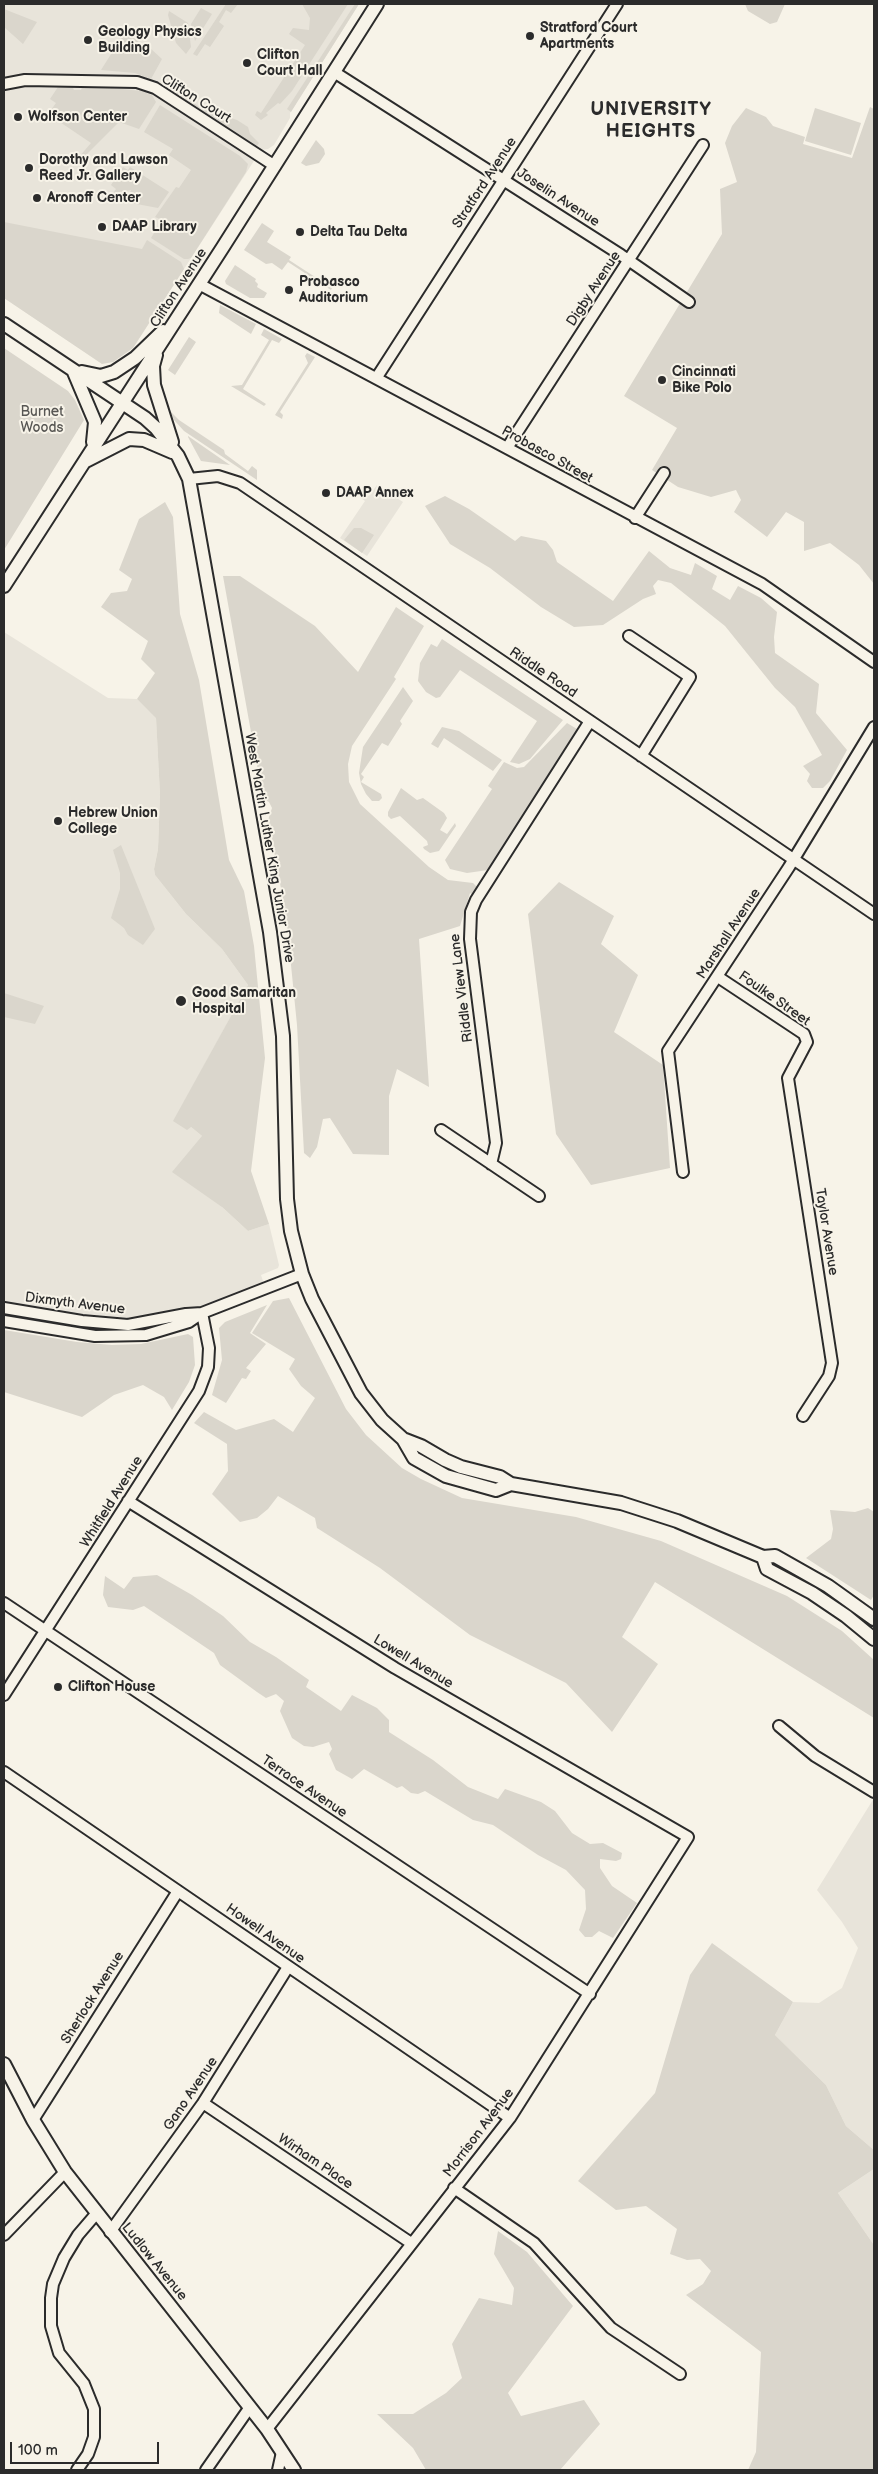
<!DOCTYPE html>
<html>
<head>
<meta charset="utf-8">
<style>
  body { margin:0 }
  #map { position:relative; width:878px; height:2474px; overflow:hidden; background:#f7f3e8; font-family:"Balsamiq Sans",sans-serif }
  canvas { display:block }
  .frame { position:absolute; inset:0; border:5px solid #2b2b2b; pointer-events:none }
  .scale { position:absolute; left:10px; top:2442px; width:149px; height:22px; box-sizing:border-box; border:2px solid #2b2b2b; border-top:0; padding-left:6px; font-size:15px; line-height:18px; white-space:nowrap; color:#2b2b2b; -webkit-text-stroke:4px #f7f3e8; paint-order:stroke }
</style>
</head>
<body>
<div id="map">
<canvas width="878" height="2474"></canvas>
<div class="frame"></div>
<div class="scale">100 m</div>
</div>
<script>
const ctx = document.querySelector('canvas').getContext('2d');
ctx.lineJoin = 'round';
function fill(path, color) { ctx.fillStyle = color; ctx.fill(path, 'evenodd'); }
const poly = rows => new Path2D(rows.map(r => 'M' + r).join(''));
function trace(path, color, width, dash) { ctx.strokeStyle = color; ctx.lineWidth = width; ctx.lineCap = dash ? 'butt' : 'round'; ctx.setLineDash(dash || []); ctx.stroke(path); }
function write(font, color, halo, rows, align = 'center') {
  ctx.font = font + ' "Balsamiq Sans",sans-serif'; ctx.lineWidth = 4; ctx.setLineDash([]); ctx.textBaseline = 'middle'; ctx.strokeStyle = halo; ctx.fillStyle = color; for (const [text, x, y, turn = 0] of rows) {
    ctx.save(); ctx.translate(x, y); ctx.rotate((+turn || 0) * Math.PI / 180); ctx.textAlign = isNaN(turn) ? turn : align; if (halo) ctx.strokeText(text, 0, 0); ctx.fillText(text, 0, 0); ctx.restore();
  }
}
fill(poly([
  [4,4,359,4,290,113,290,118,274,145,268,149,261,150,133,348,113,362,101,363,4,298],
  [377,485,403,502,367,556,340,538,365,501,361,498,364,493,369,496],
  [4,632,108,698,137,699,156,717,160,795,158,849,154,869,155,875,186,914,222,949,248,985,174,1121,191,1127,202,1136,222,1207,248,1231,269,1224,279,1265,278,1268,261,1275,265,1287,202,1313,128,1325,4,1308],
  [874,1798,874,2150,846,2126,826,2085,775,2035,793,2002,819,2003,842,1988,858,1948,842,1922,817,1890],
  [874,2169,874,2245,838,2193]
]), '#e8e4da');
fill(poly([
  [226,4,238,4,231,13,226,10,219,22,224,26,210,47,205,44,197,56,193,54],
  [302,4,348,4,292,91,280,104,278,103,266,113,268,115,261,120,255,115,257,111,261,113,305,45,289,34,293,28,309,30,310,18],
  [355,4,359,4,291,112,287,109],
  [745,4,785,4,777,22,770,24,748,11],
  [201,8,212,14,195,41,191,24],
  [4,9,37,22,23,44,4,27],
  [169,11,188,23,191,47,186,54,176,43,168,15],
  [125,32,138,41,137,46,139,51,145,52,151,49,162,59,151,79,135,73,101,70],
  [72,86,74,90,81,90,82,86,91,86,142,91,152,95,156,102,139,129,119,122,82,159,79,157,91,143,48,114,56,103,50,99,58,87],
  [170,90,181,93,199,107,223,110,225,116,237,120,248,127,250,134,259,143,256,147],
  [160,105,240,156,248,164,246,172,191,258,188,259,184,259,151,238,162,220,155,217,176,187,179,188,191,170,169,155,173,149,144,132],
  [870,107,874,109,874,584,859,565,830,543,804,551,804,522,786,512,767,537,734,512,741,500,736,490,711,497,678,487,652,470,677,428,624,396,722,234,720,189,737,182,725,143,732,126,746,108,766,117,773,126,805,137,803,144,852,158],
  [815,108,861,123,851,155,805,141],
  [316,140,324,149,325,154,319,163,306,166,301,163],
  [123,167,128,170,130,167,169,192,158,208,126,202,131,190,113,193,116,189,111,185],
  [4,222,142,249,147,240,181,262,184,269,133,348,113,362,102,364,4,298],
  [262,223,274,231,267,242,291,257,289,260,332,288,331,290,288,262,282,270,272,263,266,264,244,250],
  [235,265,256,279,255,281,258,284,257,287,267,293,264,298,250,298,226,284,225,281],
  [220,305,256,324,251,334,219,313],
  [264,329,282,339,279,343,272,340,243,389,266,404,264,406,231,386,242,385,269,340,261,335],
  [189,337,196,342,175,375,168,370],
  [4,348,68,391,75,400,84,420,4,550],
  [307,353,315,357,280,412,283,415,282,419,275,415,308,363,305,356],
  [170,411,179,420,224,450,225,454,248,471,252,466,257,470,257,480,184,431,174,420],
  [188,437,188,436,230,465,201,461],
  [445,496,469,509,515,541,521,536,546,541,553,550,557,562,613,601,649,551,670,568,691,575,695,563,717,576,712,589,730,600,738,586,761,598,777,612,774,637,775,653,819,684,816,713,847,750,830,781,823,788,812,788,807,781,810,774,803,766,822,755,795,707,775,688,725,626,671,583,658,580,653,586,656,594,643,599,603,625,574,627,541,607,490,568,450,544,425,506],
  [165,502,173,517,180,614,199,680,229,860,244,891,254,946,265,1058,251,1171,269,1224,248,1231,222,1207,172,1172,202,1136,191,1127,187,1130,173,1121,248,985,222,949,186,914,155,875,154,869,158,849,160,795,156,718,137,699,155,673,141,659,148,641,101,607,111,593,127,591,132,579,119,570,139,519],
  [354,528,361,528,374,535,362,553,344,540],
  [223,576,240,576,315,626,358,672,396,607,424,626,394,677,396,679,352,746,348,764,349,782,360,804,429,867,448,880,473,883,477,887,473,895,470,893,460,926,419,939,429,1087,397,1069,389,1096,389,1155,353,1154,330,1118,323,1119,317,1147,310,1158,304,1153,297,1025,286,915,268,820,272,808,269,802,263,799],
  [442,639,563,720,530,759,519,764,510,762,537,721,460,670,440,697,436,698,426,692,418,681,420,663,431,644,437,647],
  [403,687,413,701,400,721,402,724,388,746,382,743,361,774,364,777,361,782,381,794,382,798,379,801,372,801,366,794,361,784,359,773,363,747],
  [567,723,577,729,488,870,467,873,450,869,445,860,492,789,488,786,504,762,517,768,524,767],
  [442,727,459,731,502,760,493,771,444,738,438,748,431,744],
  [401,788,417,800,423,798,444,813,447,818,440,830,447,834,455,823,456,826,439,851,430,853,424,849,423,847,428,845,427,841,400,816,391,819,388,816,388,812],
  [121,845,155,929,143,945,128,935,124,928,111,918,120,889,120,873,113,850],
  [559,882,614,916,601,944,638,975,614,1032,663,1065,670,1168,591,1185,556,1134,528,914],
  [4,993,44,1006,35,1024,4,1017],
  [289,1298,346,1409,366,1435,402,1468,421,1479,462,1498,576,1517,661,1541,787,1596,842,1631,874,1660,874,1718,655,1582,622,1637,658,1664,612,1732,566,1683,470,1635,380,1568,317,1528,315,1518,278,1496,268,1509,257,1518,240,1522,212,1494,228,1471,227,1444,194,1423,204,1412,236,1430,274,1419,293,1432,315,1398,301,1386,289,1369,295,1359,252,1333,273,1301],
  [267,1305,250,1333,266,1344,246,1368,251,1371,246,1379,242,1378,226,1403,212,1395,222,1360,219,1328,225,1322],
  [4,1330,77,1342,112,1345,141,1344,188,1334,193,1337,195,1365,189,1382,172,1410,164,1397,143,1385,114,1395,82,1417,4,1392],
  [868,1508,874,1512,874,1595,871,1600,806,1558,831,1539,833,1529,830,1510,855,1512],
  [157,1575,192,1595,223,1616,250,1642,276,1657,309,1680,306,1687,341,1711,352,1695,377,1708,389,1720,389,1732,433,1760,468,1787,498,1799,505,1789,541,1802,555,1811,572,1833,590,1844,603,1843,622,1853,621,1859,616,1861,600,1859,600,1868,612,1886,637,1903,613,1938,599,1931,592,1937,585,1937,579,1930,586,1909,585,1890,566,1870,538,1855,493,1825,473,1820,425,1791,418,1794,411,1793,402,1786,397,1788,364,1769,352,1779,336,1770,329,1754,332,1749,329,1742,313,1747,304,1746,292,1738,280,1711,284,1701,276,1694,266,1698,257,1692,220,1665,214,1653,144,1606,133,1610,108,1607,103,1595,105,1576,124,1589,133,1577],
  [712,1943,793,2002,775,2035,826,2085,846,2126,874,2150,874,2169,838,2193,874,2245,874,2470,748,2470,756,2452,761,2352,686,2295,703,2284,711,2271,700,2259,687,2260,670,2254,677,2229,646,2206,616,2210,578,2181,655,2093,690,1975],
  [498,2231,527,2252,573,2306,508,2393,521,2416,584,2400,600,2424,560,2470,426,2470,413,2448,377,2414,413,2414,446,2393,462,2378,452,2344,479,2298,512,2305,514,2288,494,2254]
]), '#dad6cc');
const minor = poly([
  [334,72,621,255,689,302],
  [4,84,25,80,137,82,155,88,275,166],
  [199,284,762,584,874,662],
  [377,377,617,4],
  [507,448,703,145],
  [189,479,218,476,240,483,874,914],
  [635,518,664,473],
  [629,636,690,677,641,756],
  [718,977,804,1034,807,1042,788,1078,832,1363,829,1376,803,1416],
  [441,1130,539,1196],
  [491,1164,496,1143,470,939,471,912,476,900,590,721],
  [683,1172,668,1051,789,867,874,727],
  [4,1308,82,1321,128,1325,186,1314,202,1313],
  [4,1321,95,1336,146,1335,189,1322,202,1313,302,1274],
  [128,1501,395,1668,688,1837,510,2118,267,2429],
  [4,1603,590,1994],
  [4,1695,199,1391,208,1367,209,1348,202,1313],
  [779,1726,815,1756,874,1792],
  [4,1772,510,2118],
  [203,2103,411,2243],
  [33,2120,178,1891],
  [454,2188,534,2243,611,2328,680,2374],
  [110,2232,203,2103,288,1967],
  [4,2235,65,2172],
  [77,2470,88,2454,94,2437,94,2409,84,2384,59,2353,51,2326,51,2298,53,2284,64,2258,78,2235,96,2214],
  [206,2470,250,2407],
  [278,2470,282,2452]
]);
const major = poly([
  [4,324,145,418,156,428,178,456,189,479,270,932,283,1036,287,1199,291,1231,302,1274,312,1299,361,1393,382,1420,403,1439,421,1446,445,1460,461,1467,500,1477,511,1484,621,1503,677,1521,763,1557,775,1556,828,1586,874,1619],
  [156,355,153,366,154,385,172,442],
  [73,370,95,422,93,442],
  [82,372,101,376,114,372,135,358,163,331],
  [86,461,129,439,144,440,172,452],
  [4,586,223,247,377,4],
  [403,1439,414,1458,446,1476,496,1490,511,1484],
  [763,1557,767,1569,812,1593,846,1616,874,1639],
  [4,2064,33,2120,65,2172,267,2429,294,2470]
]);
trace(minor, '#2b2b2b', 14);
trace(major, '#2b2b2b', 16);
trace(minor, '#f7f3e8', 10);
trace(major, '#f7f3e8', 12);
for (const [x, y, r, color] of [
  [530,36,5,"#2b2b2b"],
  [88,40,5,"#2b2b2b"],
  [247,63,5,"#2b2b2b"],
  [18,117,5,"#2b2b2b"],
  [29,168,5,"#2b2b2b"],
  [37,198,5,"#2b2b2b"],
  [102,227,5,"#2b2b2b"],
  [300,232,5,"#2b2b2b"],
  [289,290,5,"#2b2b2b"],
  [662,380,5,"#2b2b2b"],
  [326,493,5,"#2b2b2b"],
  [58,821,5,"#2b2b2b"],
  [181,1001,6,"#2b2b2b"],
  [58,1687,5,"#2b2b2b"]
]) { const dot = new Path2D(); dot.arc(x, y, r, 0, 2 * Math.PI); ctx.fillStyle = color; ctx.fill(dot); trace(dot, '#f7f3e8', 2); }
write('bold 14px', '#2b2b2b', '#f7f3e8', [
  ["Stratford Court",540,28],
  ["Apartments",540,44],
  ["Geology Physics",98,32],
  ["Building",98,48],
  ["Clifton",257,55],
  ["Court Hall",257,71],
  ["Wolfson Center",28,117],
  ["Dorothy and Lawson",39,160],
  ["Reed Jr. Gallery",39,176],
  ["Aronoff Center",47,198],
  ["DAAP Library",112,227],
  ["Delta Tau Delta",310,232],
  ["Probasco",299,282],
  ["Auditorium",299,298],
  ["Cincinnati",672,372],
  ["Bike Polo",672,388],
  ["DAAP Annex",336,493],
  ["Hebrew Union",68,813],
  ["College",68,829],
  ["Good Samaritan",192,993],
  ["Hospital",192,1009],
  ["Clifton House",68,1687]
], 'left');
write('14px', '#2b2b2b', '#f7f3e8', [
  ["Clifton Court",196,99,32],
  ["Stratford Avenue",485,183,-57],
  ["Joselin Avenue",558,198,33],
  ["Clifton Avenue",179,288,-57],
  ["Digby Avenue",594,289,-57],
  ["Probasco Street",547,455,29],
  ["Riddle Road",543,673,34],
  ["West Martin Luther King Junior Drive",269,848,80],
  ["Marshall Avenue",729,934,-57],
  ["Riddle View Lane",462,988,-97],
  ["Foulke Street",774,999,35],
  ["Taylor Avenue",826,1232,81],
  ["Dixmyth Avenue",75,1304,7],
  ["Whitfield Avenue",112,1502,-58],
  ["Lowell Avenue",413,1662,31],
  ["Terrace Avenue",304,1787,34],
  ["Howell Avenue",265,1934,35],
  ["Sherlock Avenue",93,1998,-58],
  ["Gano Avenue",191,2094,-56],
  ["Morrison Avenue",479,2133,-53],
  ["Wirham Place",315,2162,34],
  ["Ludlow Avenue",154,2262,51]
]);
write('14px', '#575653', '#f7f3e8', [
  ["Burnet",42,412],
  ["Woods",42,428]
]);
ctx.letterSpacing = '1px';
write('bold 19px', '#2b2b2b', '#f7f3e8', [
  ["UNIVERSITY",651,110],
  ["HEIGHTS",651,132]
]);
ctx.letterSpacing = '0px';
</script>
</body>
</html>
